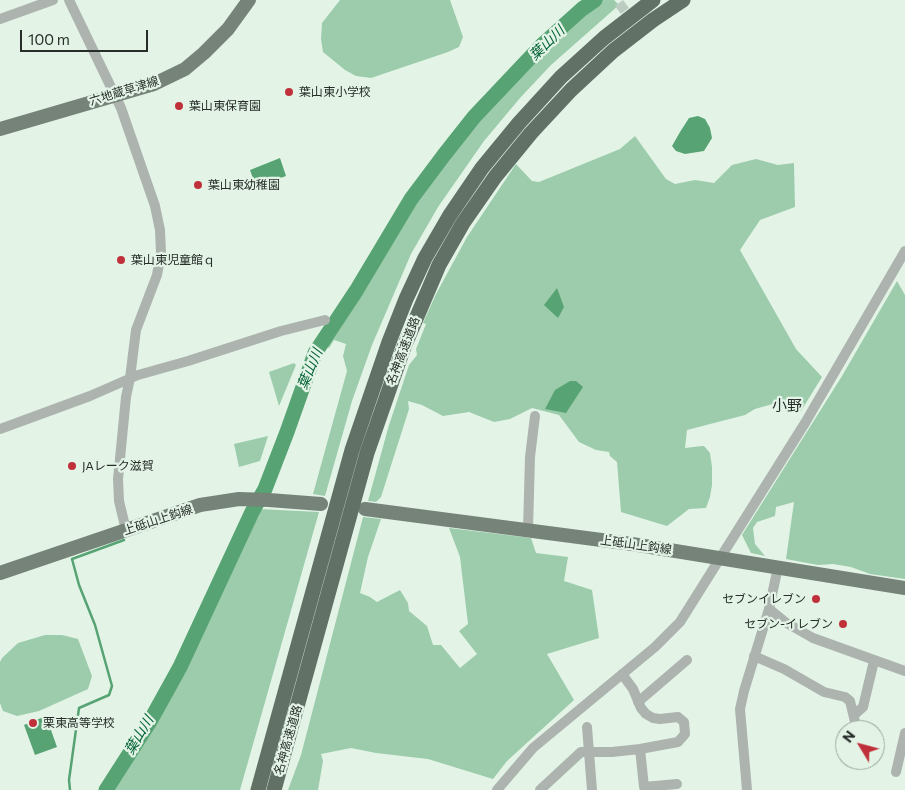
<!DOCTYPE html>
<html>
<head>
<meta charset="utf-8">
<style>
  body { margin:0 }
  #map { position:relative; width:905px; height:790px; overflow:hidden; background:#e3f4e7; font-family:Commissioner,sans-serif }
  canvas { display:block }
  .north { position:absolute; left:835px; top:720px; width:50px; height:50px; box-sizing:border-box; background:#e3f4e7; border:1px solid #98a59b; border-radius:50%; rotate:307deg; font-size:14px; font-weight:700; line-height:20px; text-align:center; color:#272e29 }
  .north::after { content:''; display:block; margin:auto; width:18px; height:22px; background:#c0303b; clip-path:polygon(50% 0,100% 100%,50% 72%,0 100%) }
  .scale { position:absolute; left:20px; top:30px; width:128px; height:22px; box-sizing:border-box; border:2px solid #272e29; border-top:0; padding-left:6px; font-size:15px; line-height:18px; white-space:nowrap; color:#272e29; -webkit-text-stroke:4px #e3f4e7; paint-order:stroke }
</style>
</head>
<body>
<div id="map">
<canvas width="905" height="790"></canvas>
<div class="north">N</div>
<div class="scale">100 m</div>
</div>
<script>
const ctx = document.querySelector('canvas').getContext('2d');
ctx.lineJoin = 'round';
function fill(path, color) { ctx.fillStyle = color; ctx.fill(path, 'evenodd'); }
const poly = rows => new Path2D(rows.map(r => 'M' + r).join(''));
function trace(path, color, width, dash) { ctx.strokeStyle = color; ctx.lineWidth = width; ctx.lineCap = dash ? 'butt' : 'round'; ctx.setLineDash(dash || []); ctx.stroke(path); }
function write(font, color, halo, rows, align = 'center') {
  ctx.font = font + ' Commissioner,"Noto Sans JP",sans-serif'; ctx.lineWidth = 4.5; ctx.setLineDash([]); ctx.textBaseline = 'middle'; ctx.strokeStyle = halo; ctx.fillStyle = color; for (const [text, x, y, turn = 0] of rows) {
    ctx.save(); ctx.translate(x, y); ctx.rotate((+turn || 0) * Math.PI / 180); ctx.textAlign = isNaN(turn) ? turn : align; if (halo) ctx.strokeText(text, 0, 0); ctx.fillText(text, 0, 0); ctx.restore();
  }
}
fill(poly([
  [340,0,450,0,463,37,459,47,448,52,371,78,356,76,345,70,323,52,321,39,322,23],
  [600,0,614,0,619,5,551,65,520,98,484,141,438,207,411,254,372,345,352,401,325,496,313,494,347,371,343,356,346,344,334,340,329,348,323,345,357,296,373,265,412,204,465,135,492,103,557,37],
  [635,136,666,179,675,184,695,180,714,183,732,165,756,159,778,165,794,163,795,207,760,220,740,250,796,349,822,377,801,411,776,403,755,409,745,415,687,430,685,448,702,446,704,446,710,453,712,467,712,485,710,497,706,508,689,509,667,526,621,512,617,462,610,456,609,452,596,450,579,442,559,415,532,408,510,419,494,422,469,412,443,416,422,405,408,401,409,409,381,497,376,502,368,501,389,425,409,365,417,355,416,349,426,324,423,323,436,294,467,237,516,164,532,181,539,182,620,149],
  [897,281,905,295,905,579,870,574,851,567,833,564,818,565,786,559,794,502,776,507,775,516,757,522,753,528,755,544,765,556,751,553,742,535,842,376],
  [294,363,296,365,279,406,269,372],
  [268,436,260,461,239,467,234,444],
  [258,509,319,512,240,790,112,790,185,673],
  [363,517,381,519,368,557,360,593,370,597,377,602,400,590,408,603,409,611,427,626,433,645,441,645,460,668,477,654,459,631,468,624,460,557,449,528,531,538,536,553,568,557,564,581,592,590,599,638,547,654,574,700,507,761,493,779,428,759,376,753,351,748,321,754,323,761,318,790,288,790,301,755],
  [45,635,62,635,78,639,92,676,88,689,39,711,17,716,3,711,0,703,0,662,2,658,18,643]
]), '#9cccab');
fill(poly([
  [698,116,705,119,710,128,712,138,704,151,685,154,676,151,672,146,680,132,689,118],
  [280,158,286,176,256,187,250,170],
  [557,288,564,307,558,318,544,305],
  [570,381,576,381,583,387,566,413,545,409,555,390],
  [46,716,57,747,35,755,24,725]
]), '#57a373');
trace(poly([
  [70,790,69,780,79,708,109,695,112,686,95,625,79,585,72,559,124,540]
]), '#57a373', 2.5);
trace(poly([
  [106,790,149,723,180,667,252,512,265,489,287,432,315,353,356,291,411,199,444,155,474,117,543,44,582,9,595,0]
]), '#57a373', 15);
trace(poly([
  [619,3,633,22]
]), '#bdccc1', 10, [10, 5]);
trace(poly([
  [69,0,121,108,155,206,160,230,161,253,157,275,136,330,130,378,126,397,118,479,119,501,126,530],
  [0,19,53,0],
  [0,429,90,396,138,375,188,361,281,331,325,320],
  [528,530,530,457,535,416],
  [769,609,785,622,813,638,905,671],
  [754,656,784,669,824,692,845,697,850,701,857,730],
  [638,702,687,660],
  [854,715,863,707,874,661],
  [587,727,592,790],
  [640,749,644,787,677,784],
  [896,772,905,733],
  [497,790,533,748,655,647,680,622,805,423,905,251],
  [540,790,581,752,612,752,640,749,678,742,685,734,684,722,678,717,660,719,653,718,646,714,641,708,633,689,622,674],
  [747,790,740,709,744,691,769,609,778,567]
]), '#adb4af', 10);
trace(poly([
  [0,129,154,84,185,69,204,53,228,29,249,0],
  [365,509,632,544,905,588],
  [0,573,200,505,239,499,269,500,321,504]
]), '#768379', 14);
trace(poly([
  [258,790,352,450,389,342,406,299,425,258,450,215,482,168,519,123,561,77,604,38,653,0],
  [274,790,367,453,404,347,439,265,463,223,495,177,531,133,571,90,613,51,653,20,683,0]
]), '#627166', 15);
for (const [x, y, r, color] of [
  [289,92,5,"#c0303b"],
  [179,106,5,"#c0303b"],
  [198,185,5,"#c0303b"],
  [121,260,5,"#c0303b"],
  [72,466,5,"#c0303b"],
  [816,599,5,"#c0303b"],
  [843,624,5,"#c0303b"],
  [33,723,5,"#c0303b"]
]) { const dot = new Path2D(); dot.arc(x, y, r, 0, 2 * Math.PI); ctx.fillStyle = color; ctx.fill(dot); trace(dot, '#e3f4e7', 2); }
write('12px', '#272e29', '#e3f4e7', [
  ["六地蔵草津線",124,91,-17],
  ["名神高速道路",403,351,-69],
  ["上砥山上鈎線",158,520,-18],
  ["上砥山上鈎線",636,545,8],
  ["名神高速道路",288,740,-74]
]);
write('12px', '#272e29', '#e3f4e7', [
  ["葉山東小学校",299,92],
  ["葉山東保育園",189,106],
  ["葉山東幼稚園",208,185],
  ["葉山東児童館ｑ",131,260],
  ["JAレーク滋賀",82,466],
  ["セブンイレブン",806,599,"right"],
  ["セブン-イレブン",833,624,"right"],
  ["栗東高等学校",43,723]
], 'left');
write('italic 14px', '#026135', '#e3f4e7', [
  ["葉山川",547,43,-44],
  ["葉山川",310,369,-67],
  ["葉山川",139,735,-59]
]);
write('15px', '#272e29', '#e3f4e7', [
  ["小野",787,406]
]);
</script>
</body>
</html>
